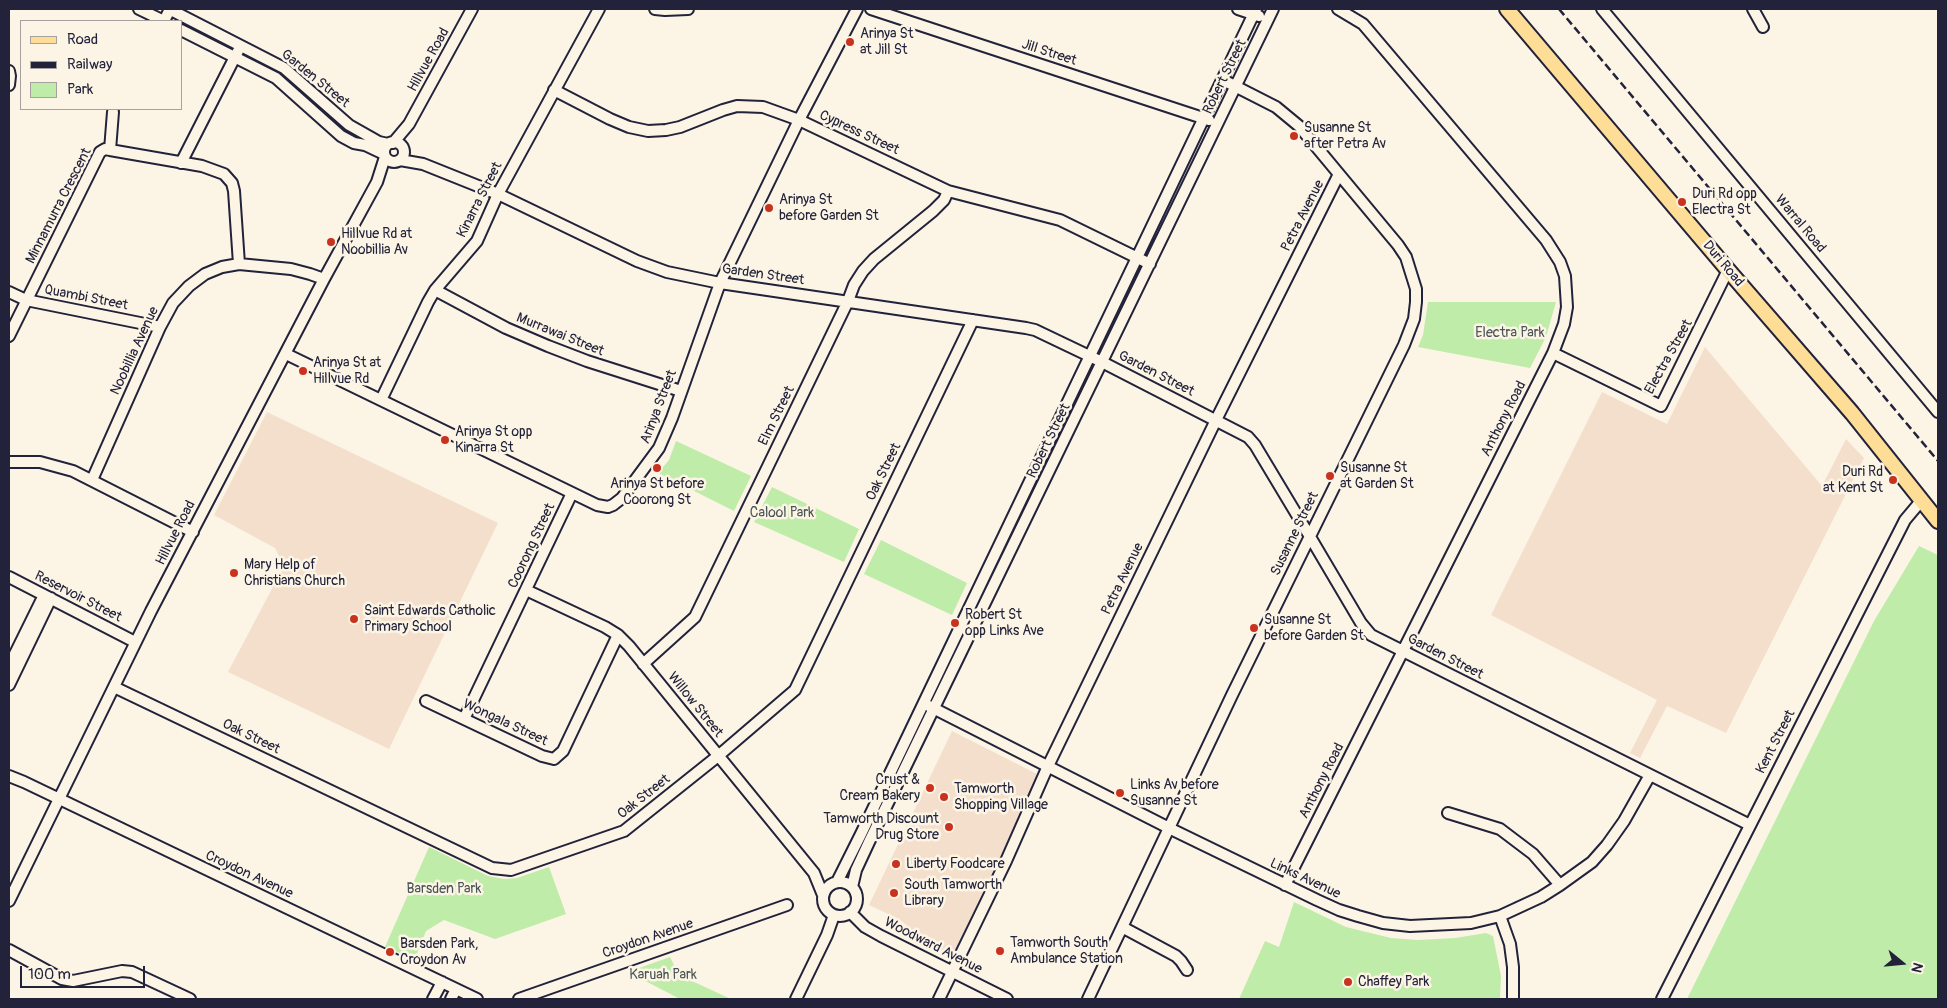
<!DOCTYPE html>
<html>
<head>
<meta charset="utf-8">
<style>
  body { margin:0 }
  #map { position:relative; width:1947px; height:1008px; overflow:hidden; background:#fcf5e5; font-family:Pangolin,sans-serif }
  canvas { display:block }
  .frame { position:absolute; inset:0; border:10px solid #22223b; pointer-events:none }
  .legend { position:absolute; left:20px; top:20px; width:162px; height:90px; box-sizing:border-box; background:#fcf5e5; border:1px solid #a5a1a1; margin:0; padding:6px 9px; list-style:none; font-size:15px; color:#22223b }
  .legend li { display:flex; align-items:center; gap:10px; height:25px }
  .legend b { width:25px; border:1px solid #a5a1a1 }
  .north { position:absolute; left:1877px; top:938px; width:50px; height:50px; -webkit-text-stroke:4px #fcf5e5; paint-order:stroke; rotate:107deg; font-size:14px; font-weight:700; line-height:20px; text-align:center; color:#22223b }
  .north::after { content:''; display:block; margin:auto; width:18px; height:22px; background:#22223b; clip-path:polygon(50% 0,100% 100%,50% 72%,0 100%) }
  .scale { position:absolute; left:20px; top:966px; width:125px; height:22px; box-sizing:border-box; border:2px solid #22223b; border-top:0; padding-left:6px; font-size:15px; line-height:18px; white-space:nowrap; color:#22223b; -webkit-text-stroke:4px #fcf5e5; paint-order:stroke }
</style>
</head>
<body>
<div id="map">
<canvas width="1947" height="1008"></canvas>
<div class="frame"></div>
<ul class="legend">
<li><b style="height:6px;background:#fedd96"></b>Road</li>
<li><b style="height:6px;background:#22223b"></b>Railway</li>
<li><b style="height:14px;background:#bfeca9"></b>Park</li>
</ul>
<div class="north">N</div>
<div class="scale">100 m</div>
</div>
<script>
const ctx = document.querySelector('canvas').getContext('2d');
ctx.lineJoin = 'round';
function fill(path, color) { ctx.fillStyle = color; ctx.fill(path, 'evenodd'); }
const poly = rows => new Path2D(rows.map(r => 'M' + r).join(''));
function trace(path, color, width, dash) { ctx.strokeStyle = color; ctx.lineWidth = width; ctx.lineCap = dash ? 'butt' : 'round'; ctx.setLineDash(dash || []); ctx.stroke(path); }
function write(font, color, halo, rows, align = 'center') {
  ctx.font = font + ' Pangolin,sans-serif'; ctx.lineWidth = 5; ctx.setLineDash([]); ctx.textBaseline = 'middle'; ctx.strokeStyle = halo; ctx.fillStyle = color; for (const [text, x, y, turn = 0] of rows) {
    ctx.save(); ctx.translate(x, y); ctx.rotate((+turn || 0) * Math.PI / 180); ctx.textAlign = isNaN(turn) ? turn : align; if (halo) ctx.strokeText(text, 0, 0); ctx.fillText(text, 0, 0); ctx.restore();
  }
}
fill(poly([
  [1705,347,1822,486,1846,439,1864,458,1726,733,1667,706,1640,758,1630,753,1657,700,1491,615,1602,392,1667,424],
  [267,412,498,523,389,749,228,672,284,566,275,548,214,515],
  [952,731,1039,775,950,961,899,919,869,905]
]), '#f4dfcd');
fill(poly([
  [1428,302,1556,302,1546,337,1530,368,1418,347,1423,335],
  [676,441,751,476,734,511,658,473,669,460],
  [772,487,859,529,844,562,754,522],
  [881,540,967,583,952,615,864,574],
  [1919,546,1938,555,1938,999,1687,999,1874,621],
  [429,847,488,876,504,879,517,878,549,867,566,914,495,939,444,920,426,931,415,959,385,947],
  [1294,902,1346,927,1391,938,1418,940,1455,938,1486,933,1493,936,1501,976,1500,999,1239,999,1265,941,1279,947],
  [670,957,679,975,731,999,680,999,628,972]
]), '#bfeca9');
const minor = poly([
  [139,9,164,21,170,9],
  [169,9,284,68,349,125,379,142,388,144],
  [655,9,665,10,688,9],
  [871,9,1209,120],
  [1238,9,1259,16],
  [1602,9,1938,412],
  [1753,9,1763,27],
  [181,30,276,78,341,136,354,143,365,145,384,154],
  [9,71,10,76,9,85],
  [554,90,610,119,629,127,648,131,666,130,680,127,723,110,737,106,763,107,799,120,948,191,1060,220,1150,264],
  '384 152a10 10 0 1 1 20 0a10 10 0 1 1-20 0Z',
  [393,143,409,124,472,9],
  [110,150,202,166,224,174,232,183,234,191,239,264],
  [400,160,423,164,498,194,637,261,667,272,720,283,1026,328,1035,330,1102,362,1248,437,1255,445,1309,535,1361,623,1371,635,1750,825],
  [181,163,238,51],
  [435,290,506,328,548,346,587,361,681,391],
  [9,292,26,300,160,327],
  [9,336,100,152,105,149,110,150,113,112],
  [1553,353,1661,406,1728,270],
  [286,354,597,505,608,507,613,505,622,498,659,448,672,418,720,283,799,120,857,9],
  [381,400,428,302,435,290,477,241,498,194,599,9],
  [9,462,40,462,73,471,193,532],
  [92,480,160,327,173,303,189,286,205,274,222,267,239,264,291,269,310,274,324,279],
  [9,577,135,642],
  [526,590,605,627,618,635,629,646,814,873,823,895],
  [643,664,695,617,848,301,854,285,863,271,874,259,933,211,944,200,948,191],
  [9,666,44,595],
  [9,685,51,598],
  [114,687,492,868,511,870,624,831,718,756,795,690,973,320],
  [426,701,542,756,554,759,563,751,618,635],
  [929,706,1175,831,1317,900,1339,910,1358,916,1383,923,1410,926,1471,923,1500,916,1541,897,1560,885,1592,862,1607,845,1624,821,1650,775],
  [464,719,572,493],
  [9,776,24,782,477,999],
  [1448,813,1500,829,1533,854,1560,885],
  [837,882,861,834,1256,9],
  '823 899a17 17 0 1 1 34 0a17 17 0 1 1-34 0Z',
  [1285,885,1553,353,1564,324,1567,307,1565,276,1560,262,1546,240,1363,24,1338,9],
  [852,887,856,870,869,842,1273,9],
  [9,901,151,611,324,279,377,182,385,157],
  [850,912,865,927,881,936,1007,999],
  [1500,916,1510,944,1513,967,1513,999],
  [1122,927,1176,956,1181,961,1187,970],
  [9,950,62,979,73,981,122,971,132,972,190,999],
  [433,999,442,982],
  [451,999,456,989],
  [519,999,787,905],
  [796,999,827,935,834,915],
  [939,999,1006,861,1048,766,1216,420,1339,174],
  [1088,999,1232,695,1404,345,1414,319,1416,302,1416,289,1406,257,1398,245,1299,126,1276,107,1223,80],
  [1662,999,1905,520,1921,501]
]);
const major = poly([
  [1507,9,1728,270,1852,413,1938,521]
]);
trace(minor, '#22223b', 14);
trace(major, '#22223b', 18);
trace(minor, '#fcf5e5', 10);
trace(major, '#fedd96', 14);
trace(poly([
  [1559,9,1938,461]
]), '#22223b', 2.5, [8, 4]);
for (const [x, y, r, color] of [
  [850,42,5,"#c8321e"],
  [1294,136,5,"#c8321e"],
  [1682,202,5,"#c8321e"],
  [769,208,5,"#c8321e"],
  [331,242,5,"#c8321e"],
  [303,371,5,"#c8321e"],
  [445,440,5,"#c8321e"],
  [657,468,5,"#c8321e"],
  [1330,476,5,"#c8321e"],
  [1893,480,5,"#c8321e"],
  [234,573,5,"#c8321e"],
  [354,619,5,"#c8321e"],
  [955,623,5,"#c8321e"],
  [1254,628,5,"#c8321e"],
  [930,788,5,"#c8321e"],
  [1120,793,5,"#c8321e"],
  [944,797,5,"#c8321e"],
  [949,827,5,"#c8321e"],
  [896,864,5,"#c8321e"],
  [894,893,5,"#c8321e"],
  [1000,951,5,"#c8321e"],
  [390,952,5,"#c8321e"],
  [1348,982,5,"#c8321e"]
]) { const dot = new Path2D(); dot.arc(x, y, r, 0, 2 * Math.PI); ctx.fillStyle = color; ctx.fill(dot); trace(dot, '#fcf5e5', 2); }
write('14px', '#22223b', '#fcf5e5', [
  ["Arinya St",860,34],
  ["at Jill St",860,50],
  ["Susanne St",1304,128],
  ["after Petra Av",1304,144],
  ["Duri Rd opp",1692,194],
  ["Electra St",1692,210],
  ["Arinya St",779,200],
  ["before Garden St",779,216],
  ["Hillvue Rd at",341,234],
  ["Noobillia Av",341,250],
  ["Arinya St at",313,363],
  ["Hillvue Rd",313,379],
  ["Arinya St opp",455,432],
  ["Kinarra St",455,448],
  ["Susanne St",1340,468],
  ["at Garden St",1340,484],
  ["Duri Rd",1883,472,"right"],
  ["at Kent St",1883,488,"right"],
  ["Arinya St before",657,484,"center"],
  ["Coorong St",657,500,"center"],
  ["Mary Help of",244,565],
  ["Christians Church",244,581],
  ["Saint Edwards Catholic",364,611],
  ["Primary School",364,627],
  ["Robert St",965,615],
  ["opp Links Ave",965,631],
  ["Susanne St",1264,620],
  ["before Garden St",1264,636],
  ["Crust &",920,780,"right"],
  ["Cream Bakery",920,796,"right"],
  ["Links Av before",1130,785],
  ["Susanne St",1130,801],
  ["Tamworth",954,789],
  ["Shopping Village",954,805],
  ["Tamworth Discount",939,819,"right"],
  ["Drug Store",939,835,"right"],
  ["Liberty Foodcare",906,864],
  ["South Tamworth",904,885],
  ["Library",904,901],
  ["Tamworth South",1010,943],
  ["Ambulance Station",1010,959],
  ["Barsden Park,",400,944],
  ["Croydon Av",400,960],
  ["Chaffey Park",1358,982]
], 'left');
write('14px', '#22223b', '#fcf5e5', [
  ["Jill Street",1049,53,18],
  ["Hillvue Road",429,60,-61],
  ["Robert Street",1225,77,-64],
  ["Garden Street",315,79,39],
  ["Cypress Street",859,133,25],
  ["Kinarra Street",480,200,-63],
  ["Minnamurra Crescent",59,206,-63],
  ["Petra Avenue",1303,216,-63],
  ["Warral Road",1800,224,50],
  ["Duri Road",1723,264,50],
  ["Garden Street",763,275,8],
  ["Quambi Street",86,298,11],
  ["Murrawai Street",560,335,22],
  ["Noobillia Avenue",135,351,-65],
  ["Electra Street",1669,357,-61],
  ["Garden Street",1156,374,27],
  ["Arinya Street",659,407,-69],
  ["Elm Street",777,416,-64],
  ["Anthony Road",1504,419,-63],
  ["Robert Street",1049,441,-64],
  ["Oak Street",884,472,-64],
  ["Hillvue Road",176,533,-63],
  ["Susanne Street",1295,534,-64],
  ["Coorong Street",532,546,-65],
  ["Petra Avenue",1123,579,-64],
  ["Reservoir Street",78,597,27],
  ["Garden Street",1445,657,27],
  ["Willow Street",695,705,51],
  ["Wongala Street",505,723,25],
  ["Oak Street",251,737,26],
  ["Kent Street",1776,742,-63],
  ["Anthony Road",1322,781,-63],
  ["Oak Street",644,797,-38],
  ["Croydon Avenue",249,875,25],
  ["Links Avenue",1305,879,25],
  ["Croydon Avenue",648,939,-19],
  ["Woodward Avenue",933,946,27]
]);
write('14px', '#495456', '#fcf5e5', [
  ["Electra Park",1510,333],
  ["Calool Park",782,513],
  ["Barsden Park",444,889],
  ["Karuah Park",663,975]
]);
</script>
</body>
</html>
